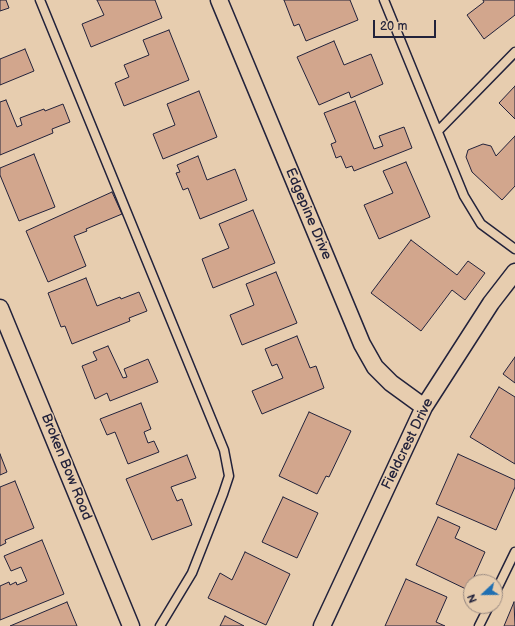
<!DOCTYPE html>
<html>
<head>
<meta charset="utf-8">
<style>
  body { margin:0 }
  #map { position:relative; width:515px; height:626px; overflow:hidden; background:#e7cdaf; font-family:"Balsamiq Sans",sans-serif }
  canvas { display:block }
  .north { position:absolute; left:463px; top:574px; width:40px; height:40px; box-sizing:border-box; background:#e7cdaf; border:1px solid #988981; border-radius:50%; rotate:248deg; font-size:11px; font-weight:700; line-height:16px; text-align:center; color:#22223b }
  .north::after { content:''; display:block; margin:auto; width:14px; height:18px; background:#1f6fb2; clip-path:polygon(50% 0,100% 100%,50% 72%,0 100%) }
  .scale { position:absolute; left:373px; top:20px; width:63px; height:18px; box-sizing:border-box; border:2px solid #22223b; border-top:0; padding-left:5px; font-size:12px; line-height:14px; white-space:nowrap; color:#22223b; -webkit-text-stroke:3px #e7cdaf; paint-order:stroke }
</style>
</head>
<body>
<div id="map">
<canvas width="515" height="626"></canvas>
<div class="north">N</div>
<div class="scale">20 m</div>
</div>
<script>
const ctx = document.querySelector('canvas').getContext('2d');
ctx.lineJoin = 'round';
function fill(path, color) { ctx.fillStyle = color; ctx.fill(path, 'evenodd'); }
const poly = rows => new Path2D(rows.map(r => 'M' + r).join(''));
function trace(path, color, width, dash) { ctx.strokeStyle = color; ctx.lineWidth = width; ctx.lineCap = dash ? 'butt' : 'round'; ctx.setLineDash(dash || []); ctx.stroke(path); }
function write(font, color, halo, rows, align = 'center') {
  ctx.font = font + ' "Balsamiq Sans",sans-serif'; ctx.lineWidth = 3; ctx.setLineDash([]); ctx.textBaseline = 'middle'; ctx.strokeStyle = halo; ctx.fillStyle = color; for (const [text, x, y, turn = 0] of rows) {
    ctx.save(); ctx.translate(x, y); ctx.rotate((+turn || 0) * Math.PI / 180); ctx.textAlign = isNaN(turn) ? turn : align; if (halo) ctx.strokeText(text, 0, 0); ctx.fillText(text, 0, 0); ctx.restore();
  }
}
const building = poly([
  [0,0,6,0,9,8,0,11,0,0],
  [97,0,155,0,162,18,91,47,82,24,104,15,97,0],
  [284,0,350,0,358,20,306,41,299,24,294,26,284,0],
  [483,0,515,0,515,15,484,39,467,15,484,2,483,0],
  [169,30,189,80,124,106,115,83,129,77,124,65,149,55,143,40,169,30],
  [334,41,344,65,371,54,383,84,351,98,349,92,319,105,297,57,334,41],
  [25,49,34,71,0,85,0,59,25,49],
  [515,86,515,119,499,103,515,86],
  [199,91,217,137,163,159,153,134,175,125,167,104,199,91],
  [6,100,17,127,22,125,20,118,44,109,45,111,63,104,70,122,52,129,53,133,0,155,0,102,6,100],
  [355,101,374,149,383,146,379,136,404,127,412,148,354,171,352,166,346,168,341,156,336,158,331,144,336,142,324,113,355,101],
  [515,136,515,186,502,200,472,172,466,157,468,150,483,144,491,146,496,156,515,136],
  [34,154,55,207,19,221,0,175,0,168,34,154],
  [198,156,207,180,235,169,247,200,200,219,188,188,183,190,176,173,180,172,177,165,198,156],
  [406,162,430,217,379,239,364,205,393,193,383,171,406,162],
  [112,192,122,214,86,229,87,231,74,236,86,266,48,282,26,231,112,192],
  [253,210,275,263,213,288,202,259,229,248,219,224,253,210],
  [411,240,457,275,468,261,485,273,465,300,452,290,421,331,371,293,411,240],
  [276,272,297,323,242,345,230,315,254,305,246,284,276,272],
  [86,278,97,306,120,297,121,299,139,292,147,311,129,318,130,321,72,344,65,326,61,327,48,293,86,278],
  [297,336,310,368,316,366,324,388,262,414,252,391,283,378,277,364,272,366,265,349,297,336],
  [108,346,123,378,127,377,124,369,148,359,158,382,110,401,107,393,95,399,82,366,97,360,93,352,108,346],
  [515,357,515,383,503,374,515,357],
  [499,387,515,397,515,464,470,437,499,387],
  [141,403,151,429,144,432,148,443,154,441,159,452,128,464,115,432,107,435,100,419,141,403],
  [309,412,351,431,329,477,326,476,317,494,279,476,309,412],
  [0,454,7,472,0,475,0,454],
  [458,454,515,480,515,487,496,530,436,504,458,454],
  [187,455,196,478,171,487,177,501,182,499,192,525,152,540,126,479,187,455],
  [15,481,34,528,5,540,6,543,0,546,0,487,15,481],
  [283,497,318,513,297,558,262,542,283,497],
  [438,517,460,527,455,538,485,552,468,590,416,565,438,517],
  [42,540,64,594,0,620,0,586,9,582,10,585,16,582,17,585,27,581,21,567,11,571,4,556,42,540],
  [245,552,290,574,266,625,208,598,220,573,232,580,245,552],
  [406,579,447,597,436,622,445,626,385,626,406,579],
  [67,602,77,626,10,626,67,602],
  [514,602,515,626,504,626,514,602],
  [225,616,244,626,220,626,225,616]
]);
fill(building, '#d2a68d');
trace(building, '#22223b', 1);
const lane = poly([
  [40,0,224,450,229,476,223,494,192,573,160,626],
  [384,0,464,196,481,224,515,249],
  [438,131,515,52],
  [495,593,515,552],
  [479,626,489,606]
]);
const street = poly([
  [219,0,362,344,375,367,391,383,424,407],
  [0,308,131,626],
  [322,626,424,407,491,303,515,272]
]);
trace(lane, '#22223b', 11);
trace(street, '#22223b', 19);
trace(lane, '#e7cdaf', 8);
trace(street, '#e7cdaf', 16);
write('14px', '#22223b', '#e7cdaf', [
  ["Edgepine Drive",308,214,67],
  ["Fieldcrest Drive",408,444,-64],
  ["Broken Bow Road",66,467,68]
]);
</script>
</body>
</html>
